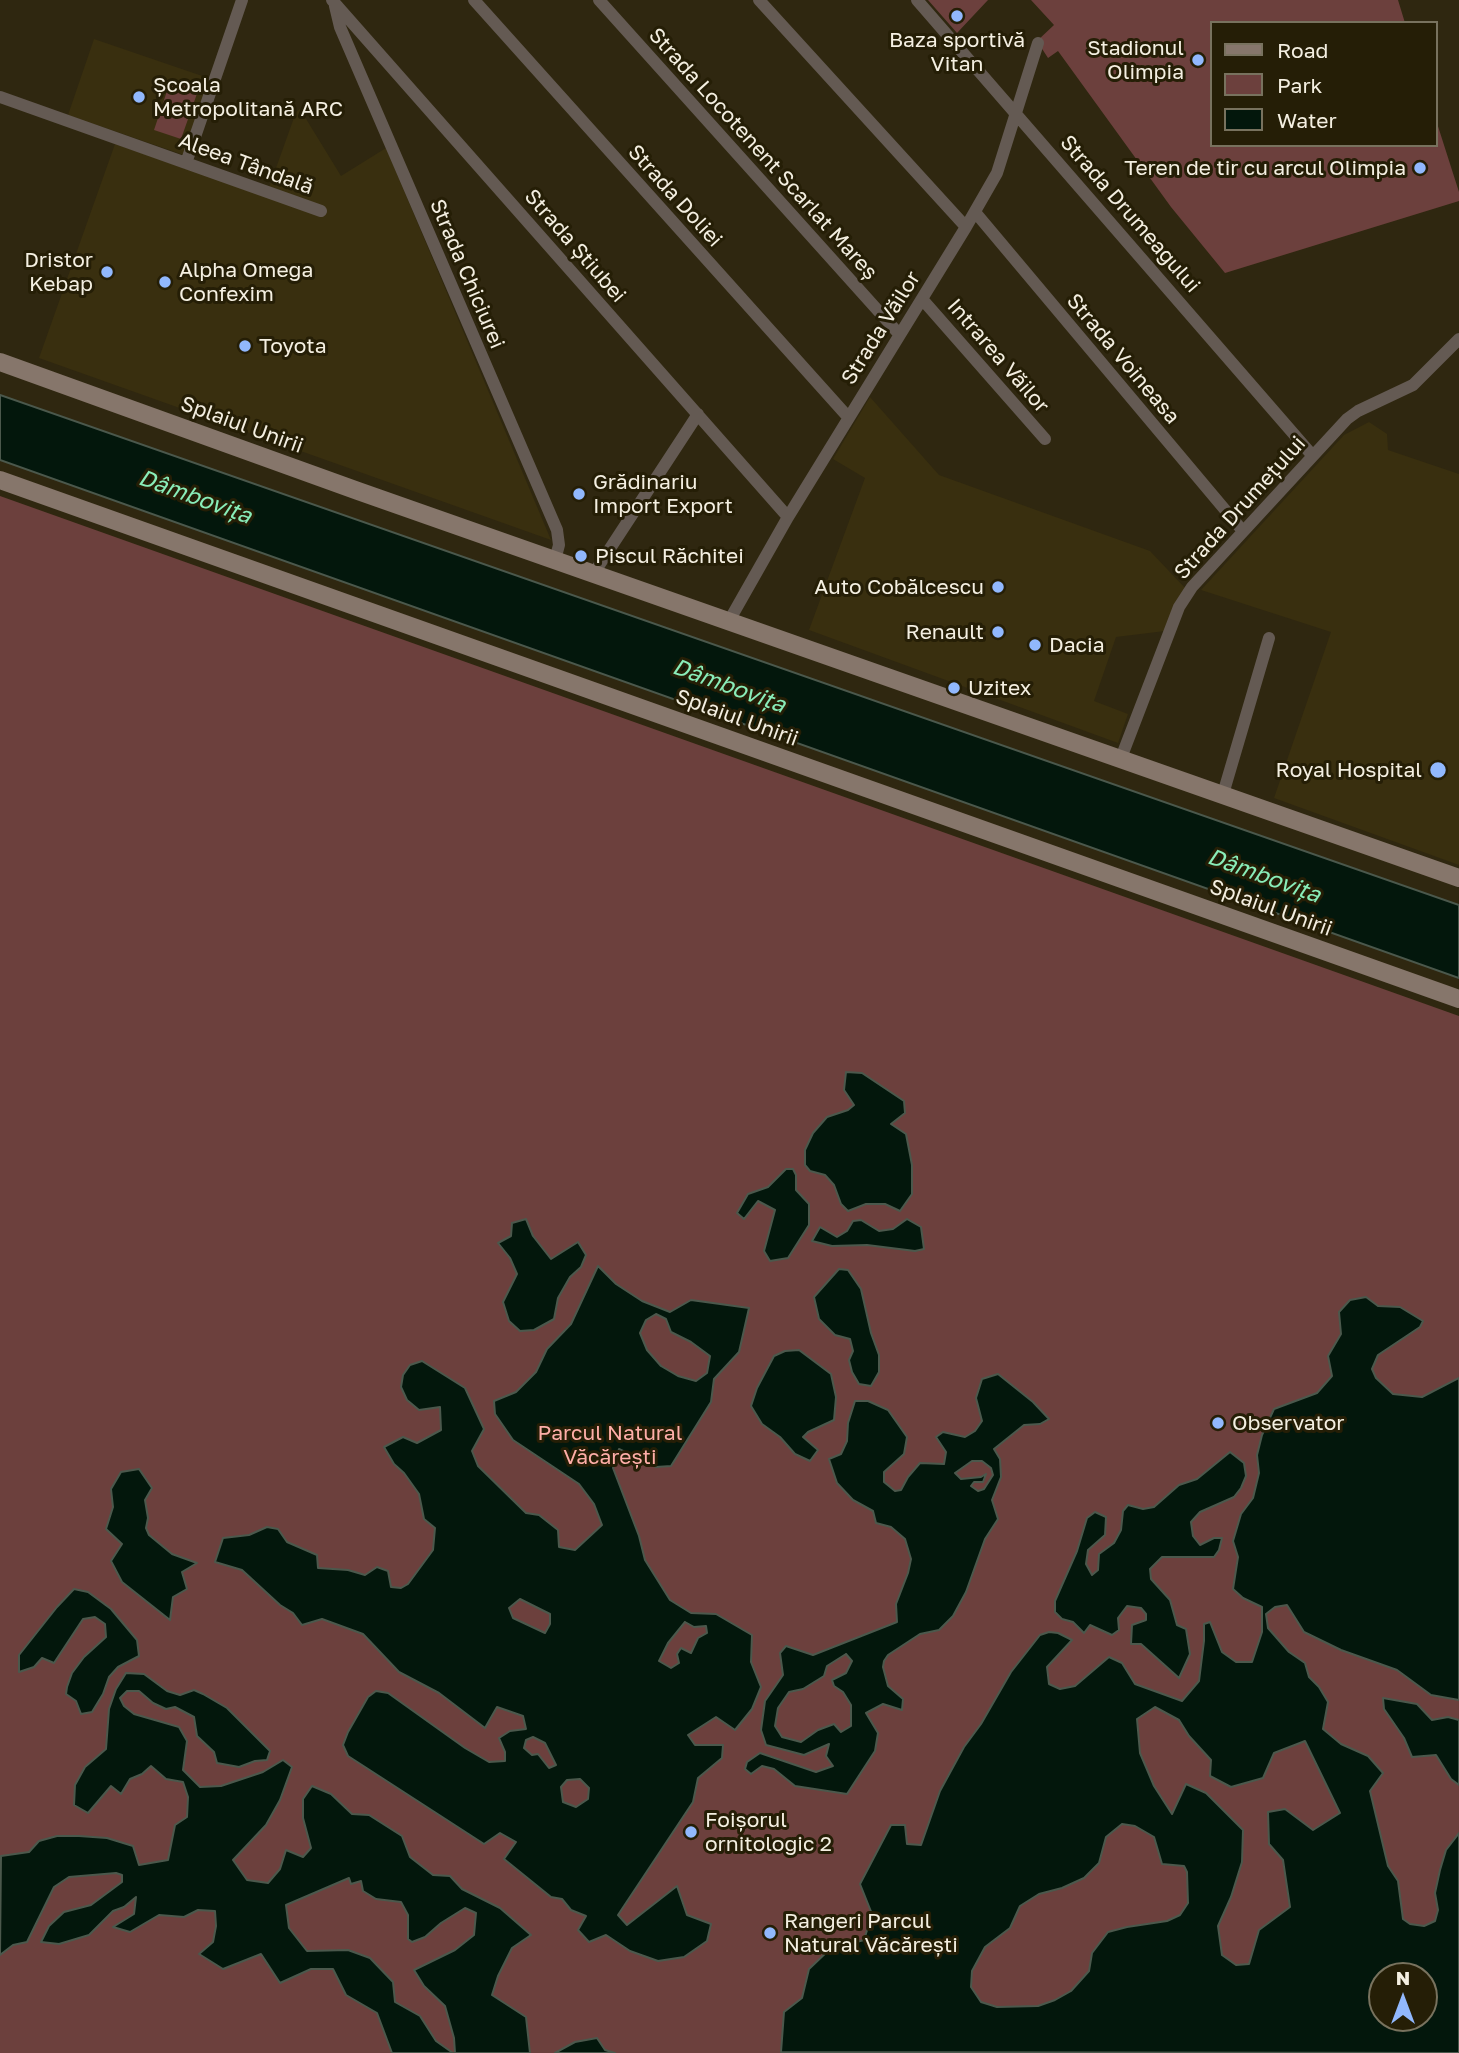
<!DOCTYPE html>
<html>
<head>
<meta charset="utf-8">
<style>
  body { margin:0 }
  #map { position:relative; width:1459px; height:2053px; overflow:hidden; background:#2f2710; font-family:"Golos Text",sans-serif }
  canvas { display:block }
  .legend { position:absolute; left:1210px; top:21px; width:228px; height:126px; box-sizing:border-box; background:#251e06; border:2px solid #78725e; margin:0; padding:9px 12px; list-style:none; font-size:21px; color:#f4efe1 }
  .legend li { display:flex; align-items:center; gap:14px; height:35px }
  .legend b { width:35px; border:2px solid #78725e }
  .north { position:absolute; left:1368px; top:1962px; width:70px; height:70px; box-sizing:border-box; background:#251e06; border:2px solid #78725e; border-radius:50%; rotate:0deg; font-size:19px; font-weight:700; line-height:28px; text-align:center; color:#f4efe1 }
  .north::after { content:''; display:block; margin:auto; width:24px; height:32px; background:#91b8fd; clip-path:polygon(50% 0,100% 100%,50% 72%,0 100%) }
</style>
</head>
<body>
<div id="map">
<canvas width="1459" height="2053"></canvas>
<ul class="legend">
<li><b style="height:9px;background:#86766b"></b>Road</li>
<li><b style="height:19px;background:#6c403d"></b>Park</li>
<li><b style="height:19px;background:#03170c"></b>Water</li>
</ul>
<div class="north">N</div>
</div>
<script>
const ctx = document.querySelector('canvas').getContext('2d');
ctx.lineJoin = 'round';
function fill(path, color) { ctx.fillStyle = color; ctx.fill(path, 'evenodd'); }
const poly = rows => new Path2D(rows.map(r => 'M' + r).join(''));
function trace(path, color, width, dash) { ctx.strokeStyle = color; ctx.lineWidth = width; ctx.lineCap = dash ? 'butt' : 'round'; ctx.setLineDash(dash || []); ctx.stroke(path); }
function write(font, color, halo, rows, align = 'center') {
  ctx.font = font + ' "Golos Text",sans-serif'; ctx.lineWidth = 6; ctx.setLineDash([]); ctx.textBaseline = 'middle'; ctx.strokeStyle = halo; ctx.fillStyle = color; for (const [text, x, y, turn = 0] of rows) {
    ctx.save(); ctx.translate(x, y); ctx.rotate((+turn || 0) * Math.PI / 180); ctx.textAlign = isNaN(turn) ? turn : align; if (halo) ctx.strokeText(text, 0, 0); ctx.fillText(text, 0, 0); ctx.restore();
  }
}
fill(poly([
  [94,39,211,79,184,155,68,115],
  [300,109,341,176,386,148,551,540,39,358,115,144,266,196,296,112],
  [870,397,939,475,1150,551,1185,588,1165,631,1116,637,1094,701,1128,714,1118,743,809,630,865,478,833,459],
  [1369,422,1387,434,1388,450,1459,474,1459,865,1274,798,1331,632,1201,590,1344,435]
]), '#392f0f');
fill(poly([
  [928,0,988,0,957,33],
  [1031,0,1398,0,1405,23,1212,23,1212,145,1436,145,1436,120,1459,192,1459,201,1225,273,1171,207,1058,51,1048,58,1037,41,1054,25],
  [171,79,199,88,181,139,154,130],
  [0,496,1459,1016,1459,2053,0,2053],
  [1382,1976,1424,1976,1424,2018,1382,2018]
]), '#6c403d');
const water = poly([
  [0,395,1459,905,1459,978,0,460,0,395],
  [846,1072,862,1073,904,1101,905,1113,891,1124,906,1134,912,1165,912,1194,900,1211,885,1204,866,1204,848,1211,841,1204,834,1185,825,1175,810,1171,805,1165,805,1150,813,1133,827,1117,848,1110,854,1105,844,1090,846,1072],
  [786,1169,793,1169,796,1175,796,1190,809,1204,809,1225,788,1258,770,1261,764,1251,775,1210,758,1201,744,1219,737,1213,748,1194,768,1187,786,1169],
  [526,1219,533,1236,551,1259,578,1242,586,1255,581,1267,570,1277,558,1298,554,1319,534,1330,520,1331,509,1321,503,1302,517,1274,510,1258,498,1243,511,1236,512,1223,526,1219],
  [907,1219,921,1227,924,1249,915,1251,867,1245,832,1246,812,1241,820,1227,837,1237,847,1231,853,1221,861,1220,879,1231,893,1229,907,1219],
  [598,1266,616,1284,642,1301,670,1312,691,1300,749,1308,739,1352,714,1379,711,1402,671,1466,656,1467,619,1449,613,1468,639,1536,645,1560,670,1600,691,1613,716,1614,752,1635,751,1662,761,1687,752,1709,735,1730,716,1717,688,1735,695,1745,723,1745,722,1758,698,1778,693,1802,618,1915,627,1925,677,1886,687,1915,711,1924,707,1941,684,1957,658,1961,630,1951,606,1935,589,1942,578,1930,586,1916,571,1910,562,1899,551,1897,504,1859,516,1842,500,1833,484,1844,348,1756,343,1745,348,1732,368,1697,376,1691,388,1693,465,1748,489,1762,505,1761,505,1752,499,1738,510,1731,526,1729,523,1716,497,1707,485,1728,439,1693,399,1672,363,1634,322,1619,302,1625,293,1613,280,1605,242,1570,215,1562,223,1538,249,1535,267,1527,278,1529,287,1542,317,1555,318,1568,348,1570,365,1575,377,1567,388,1571,391,1587,401,1588,408,1584,433,1550,435,1528,424,1519,419,1494,404,1473,394,1464,384,1447,403,1437,417,1443,441,1430,440,1407,419,1410,407,1400,401,1387,403,1375,410,1365,422,1361,465,1388,484,1429,472,1451,478,1466,526,1513,539,1515,558,1530,559,1547,575,1550,602,1525,594,1504,579,1484,513,1440,495,1414,494,1401,516,1392,536,1372,547,1349,571,1324,598,1266],
  [656,1314,666,1319,671,1332,691,1342,710,1356,707,1373,696,1381,678,1376,661,1366,647,1350,640,1333,646,1320,656,1314],
  [520,1599,550,1614,550,1624,545,1633,513,1618,509,1608,520,1599],
  [685,1622,694,1627,706,1626,707,1633,698,1638,691,1653,681,1648,677,1654,679,1663,671,1668,659,1661,668,1643,685,1622],
  [533,1737,545,1743,556,1765,549,1768,538,1754,532,1755,524,1748,526,1740,533,1737],
  [580,1779,589,1788,588,1799,576,1807,563,1802,561,1787,567,1780,580,1779],
  [839,1269,848,1270,861,1289,871,1333,879,1355,879,1372,871,1386,859,1384,852,1372,849,1360,853,1351,850,1339,835,1335,819,1319,814,1297,839,1269],
  [1366,1297,1378,1306,1400,1307,1423,1321,1420,1327,1378,1355,1372,1369,1376,1378,1393,1394,1422,1397,1459,1378,1459,1700,1431,1695,1397,1670,1341,1650,1304,1632,1287,1605,1275,1607,1266,1614,1268,1628,1289,1652,1305,1663,1309,1677,1319,1687,1328,1702,1323,1729,1341,1744,1368,1756,1383,1773,1370,1791,1388,1866,1398,1881,1403,1919,1410,1924,1424,1926,1435,1921,1438,1910,1435,1893,1440,1870,1446,1850,1459,1833,1459,2053,781,2052,784,2012,802,1998,809,1969,830,1949,864,1940,872,1914,860,1884,891,1825,905,1825,907,1844,921,1845,940,1791,964,1747,981,1724,1011,1672,1040,1635,1049,1632,1058,1633,1072,1640,1047,1667,1049,1684,1060,1689,1075,1686,1109,1657,1122,1663,1135,1684,1182,1701,1199,1681,1204,1641,1204,1624,1210,1622,1222,1652,1236,1662,1252,1662,1262,1632,1262,1607,1243,1598,1233,1589,1238,1557,1233,1541,1241,1514,1253,1498,1259,1473,1257,1455,1262,1435,1274,1409,1317,1393,1332,1376,1328,1356,1341,1334,1339,1312,1350,1300,1366,1297],
  [1155,1707,1179,1720,1189,1736,1211,1760,1210,1776,1231,1787,1263,1778,1274,1753,1305,1741,1340,1813,1313,1830,1285,1809,1268,1812,1269,1844,1283,1860,1290,1907,1259,1930,1249,1964,1236,1965,1222,1955,1218,1926,1231,1897,1242,1862,1243,1830,1206,1793,1186,1784,1172,1814,1154,1786,1140,1753,1137,1719,1155,1707],
  [1122,1824,1135,1826,1154,1837,1162,1864,1184,1866,1187,1872,1188,1903,1180,1915,1167,1921,1127,1927,1108,1932,1092,1953,1089,1971,1071,1991,1055,2000,1038,2006,997,2007,981,2002,971,1987,972,1971,985,1947,1010,1928,1020,1906,1039,1894,1062,1888,1084,1878,1099,1863,1106,1837,1122,1824],
  [1382,1976,1424,1976,1424,2018,1382,2018,1382,1976],
  [799,1350,831,1374,836,1397,834,1420,808,1432,803,1437,818,1450,810,1461,795,1454,780,1437,762,1424,751,1406,757,1388,774,1356,785,1351,799,1350],
  [998,1374,1033,1402,1049,1419,1040,1424,1024,1425,994,1449,1000,1459,1001,1477,992,1500,998,1519,985,1539,966,1592,953,1616,939,1630,920,1634,888,1655,884,1661,883,1667,888,1686,903,1699,902,1710,883,1704,866,1713,878,1733,875,1751,847,1794,795,1786,774,1769,762,1766,751,1774,745,1769,747,1762,760,1753,816,1772,833,1766,826,1756,829,1744,804,1755,766,1745,761,1730,765,1701,783,1675,780,1653,786,1646,813,1655,897,1622,896,1604,908,1573,911,1559,905,1539,891,1527,876,1523,873,1511,853,1500,837,1483,829,1459,841,1454,847,1441,848,1423,855,1401,868,1401,888,1410,907,1437,904,1454,884,1472,884,1482,895,1491,901,1490,908,1477,920,1463,944,1464,946,1452,936,1437,943,1432,965,1437,975,1431,982,1421,976,1398,982,1379,998,1374],
  [972,1461,982,1461,991,1468,993,1475,984,1489,978,1491,971,1486,974,1482,983,1482,986,1474,981,1477,961,1479,955,1473,972,1461],
  [846,1654,852,1661,846,1673,832,1680,834,1686,843,1692,851,1705,851,1726,841,1732,834,1724,818,1730,801,1742,782,1737,775,1726,778,1708,789,1692,803,1689,824,1676,827,1666,846,1654],
  [1230,1452,1244,1463,1246,1476,1241,1488,1234,1497,1200,1512,1191,1522,1193,1536,1200,1545,1214,1538,1222,1538,1219,1550,1214,1557,1162,1557,1150,1569,1151,1579,1170,1600,1177,1625,1186,1629,1190,1654,1179,1678,1141,1644,1131,1644,1132,1625,1146,1620,1146,1614,1141,1608,1127,1606,1118,1618,1119,1630,1112,1635,1090,1625,1084,1633,1073,1622,1062,1619,1055,1612,1055,1601,1077,1551,1087,1518,1095,1512,1106,1517,1105,1535,1088,1550,1086,1564,1092,1575,1098,1570,1099,1554,1114,1543,1121,1530,1123,1511,1128,1505,1143,1509,1154,1507,1179,1485,1197,1479,1230,1452],
  [139,1469,152,1488,145,1500,148,1518,146,1528,149,1535,172,1554,197,1563,182,1572,187,1589,173,1597,170,1620,122,1582,111,1561,122,1544,106,1529,113,1507,111,1489,121,1472,139,1469],
  [74,1589,88,1592,111,1609,137,1640,139,1656,118,1667,109,1677,103,1694,92,1712,81,1714,76,1701,66,1694,67,1687,72,1673,84,1657,106,1637,105,1624,95,1617,83,1619,54,1663,42,1658,34,1667,19,1672,19,1655,57,1607,74,1589],
  [126,1673,144,1674,167,1691,180,1695,194,1690,203,1694,227,1708,270,1751,267,1760,255,1761,239,1767,217,1763,214,1752,197,1736,194,1717,175,1707,166,1709,153,1703,139,1691,127,1691,120,1698,124,1706,134,1714,179,1727,187,1741,183,1770,200,1787,221,1786,263,1772,283,1760,292,1767,280,1800,266,1825,233,1860,247,1880,268,1883,280,1869,286,1850,303,1857,311,1848,303,1818,303,1799,312,1786,331,1794,352,1814,369,1815,402,1836,410,1857,433,1875,450,1876,462,1889,500,1908,531,1935,512,1948,498,1976,492,1995,526,2017,530,2053,455,2053,454,2038,445,2006,424,1986,414,1970,455,1950,474,1935,476,1913,465,1908,441,1923,425,1937,412,1942,408,1939,408,1915,401,1902,376,1899,363,1891,361,1881,351,1884,349,1878,286,1905,289,1928,307,1951,348,1950,370,1958,393,1982,395,2002,420,2016,436,2041,453,2053,392,2053,377,2013,346,1995,333,1969,311,1969,280,1983,261,1954,223,1969,199,1954,213,1942,216,1926,215,1911,198,1910,184,1917,159,1915,130,1932,113,1927,134,1914,136,1897,124,1907,113,1911,89,1935,59,1944,41,1942,49,1926,64,1912,91,1905,122,1882,122,1875,116,1873,69,1877,54,1887,27,1942,13,1945,0,1955,1,1856,29,1852,39,1841,57,1836,79,1836,107,1838,133,1846,139,1865,168,1860,175,1825,187,1817,188,1797,183,1782,166,1779,151,1766,142,1774,130,1779,121,1794,111,1786,88,1813,74,1805,75,1785,85,1767,106,1749,109,1709,116,1689,126,1673],
  [1383,1698,1417,1704,1432,1720,1448,1717,1459,1720,1459,1785,1451,1779,1436,1755,1412,1757,1404,1738,1384,1709,1383,1698],
  [597,2038,605,2050,615,2053,555,2053,575,2042,597,2038]
]);
fill(water, '#03170c');
trace(water, '#4b584c', 2);
trace(poly([
  [332,0,788,517],
  [474,0,848,417],
  [599,0,899,334],
  [759,0,966,227],
  [917,0,1312,455],
  [335,6,340,27,557,530,559,545,555,560],
  [0,97,321,211],
  [186,163,242,0],
  [975,212,1242,530],
  [922,299,1045,439],
  [594,573,698,414],
  [729,621,788,517,966,227,997,173,1038,43],
  [1121,758,1179,607,1192,587,1347,419,1358,411,1413,385,1459,339],
  [1223,794,1269,638]
]), '#645a53', 12);
trace(poly([
  [0,362,358,491,1459,878],
  [0,480,1459,999]
]), '#86766b', 18);
for (const [x, y, r, color] of [
  [957,16,7,"#91b8fd"],
  [1198,60,7,"#91b8fd"],
  [139,97,7,"#91b8fd"],
  [1420,168,7,"#91b8fd"],
  [107,272,7,"#91b8fd"],
  [165,282,7,"#91b8fd"],
  [245,346,7,"#91b8fd"],
  [579,494,7,"#91b8fd"],
  [581,556,7,"#91b8fd"],
  [998,587,7,"#91b8fd"],
  [998,632,7,"#91b8fd"],
  [1035,645,7,"#91b8fd"],
  [954,688,7,"#91b8fd"],
  [1438,770,9,"#91b8fd"],
  [1218,1423,7,"#91b8fd"],
  [691,1832,7,"#91b8fd"],
  [770,1933,7,"#91b8fd"]
]) { const dot = new Path2D(); dot.arc(x, y, r, 0, 2 * Math.PI); ctx.fillStyle = color; ctx.fill(dot); trace(dot, '#251e06', 2.5); }
write('21px', '#f4efe1', '#251e06', [
  ["Baza sportivă",957,40,"center"],
  ["Vitan",957,64,"center"],
  ["Stadionul",1184,48,"right"],
  ["Olimpia",1184,72,"right"],
  ["Școala",153,85],
  ["Metropolitană ARC",153,109],
  ["Teren de tir cu arcul Olimpia",1406,168,"right"],
  ["Dristor",93,260,"right"],
  ["Kebap",93,284,"right"],
  ["Alpha Omega",179,270],
  ["Confexim",179,294],
  ["Toyota",259,346],
  ["Grădinariu",593,482],
  ["Import Export",593,506],
  ["Piscul Răchitei",595,556],
  ["Auto Cobălcescu",984,587,"right"],
  ["Renault",984,632,"right"],
  ["Dacia",1049,645],
  ["Uzitex",968,688],
  ["Royal Hospital",1422,770,"right"],
  ["Observator",1232,1423],
  ["Foișorul",705,1820],
  ["ornitologic 2",705,1844],
  ["Rangeri Parcul",784,1921],
  ["Natural Văcărești",784,1945]
], 'left');
write('21px', '#f4efe1', '#251e06', [
  ["Strada Locotenent Scarlat Mareș",763,154,48],
  ["Aleea Tândală",246,164,20],
  ["Strada Doliei",675,196,48],
  ["Strada Drumeagului",1130,214,49],
  ["Strada Știubei",575,246,49],
  ["Strada Chiciurei",467,274,67],
  ["Strada Văilor",881,328,-58],
  ["Intrarea Văilor",998,356,49],
  ["Strada Voineasa",1123,359,50],
  ["Splaiul Unirii",242,425,20],
  ["Strada Drumețului",1240,508,-48],
  ["Splaiul Unirii",737,718,20],
  ["Splaiul Unirii",1271,908,20]
]);
write('21px', '#feaea8', '#251e06', [
  ["Parcul Natural",610,1433],
  ["Văcărești",610,1457]
]);
write('italic 23px', '#89edb9', '#251e06', [
  ["Dâmbovița",195,497,20],
  ["Dâmbovița",729,686,20],
  ["Dâmbovița",1264,876,20]
]);
</script>
</body>
</html>
